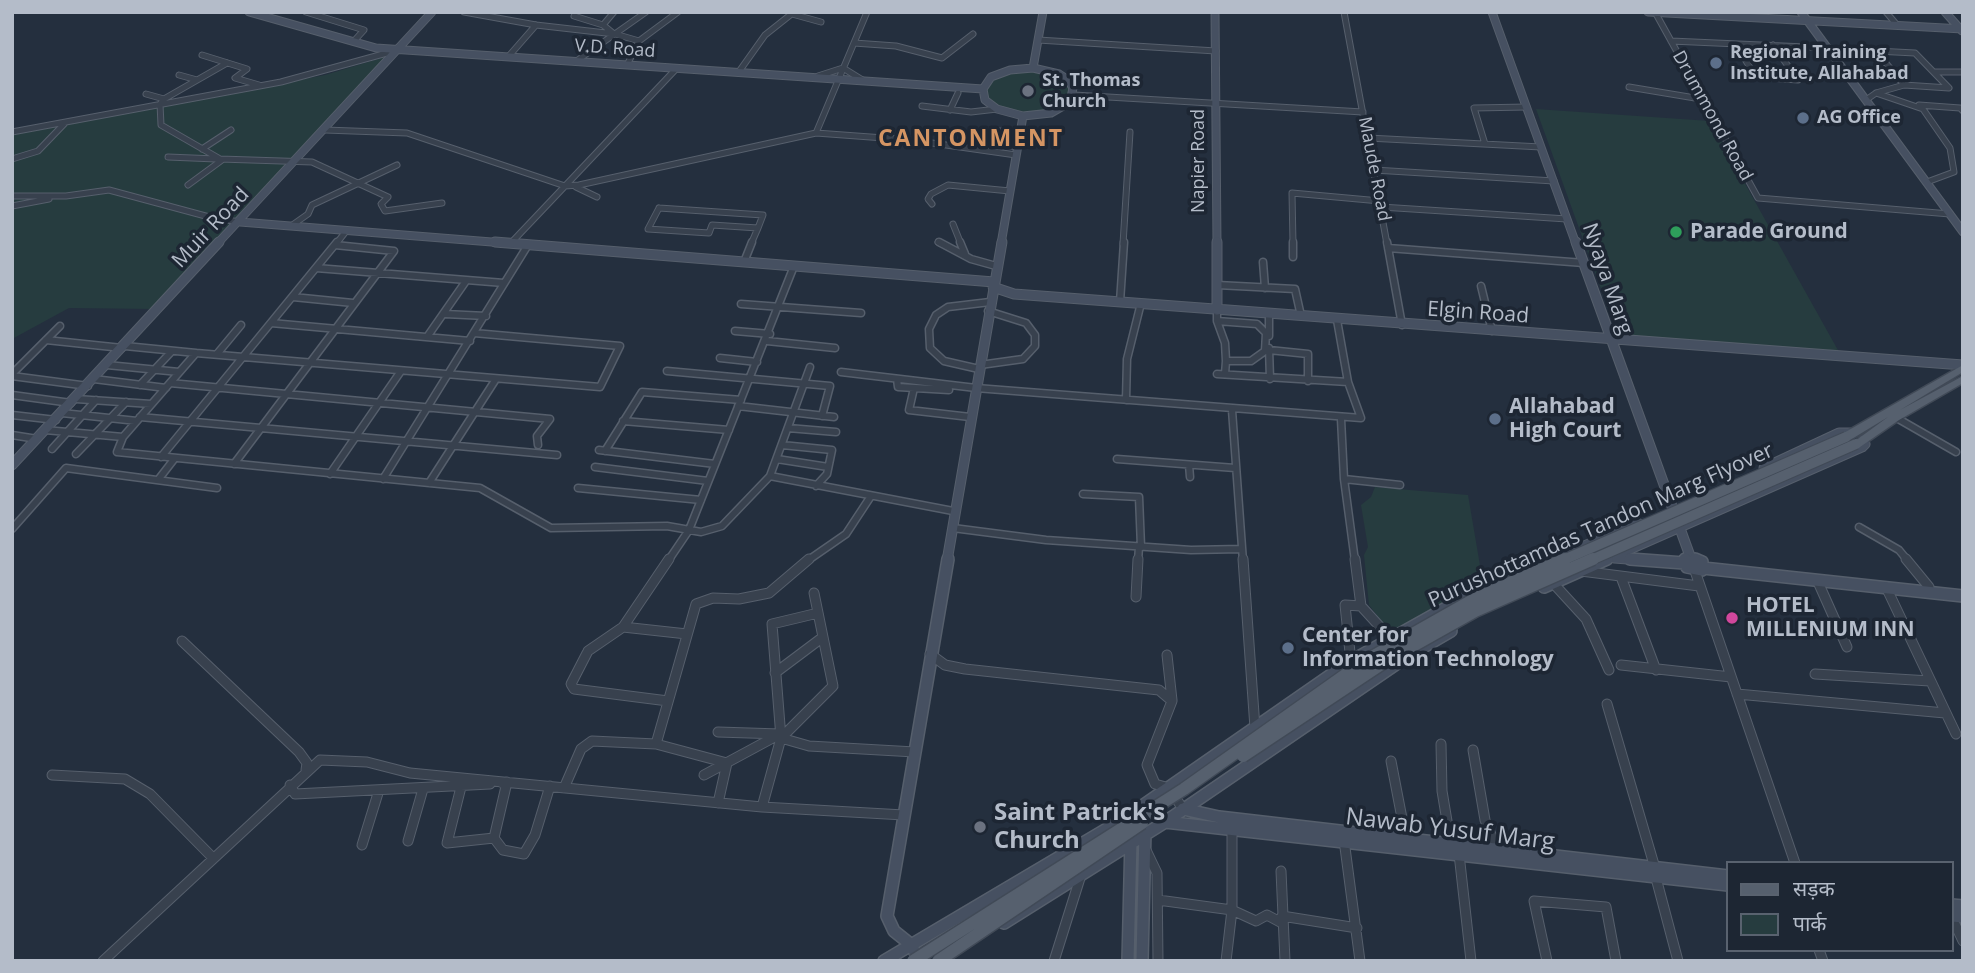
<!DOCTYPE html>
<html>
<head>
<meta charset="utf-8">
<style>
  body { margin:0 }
  #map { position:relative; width:1975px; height:973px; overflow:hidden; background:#242f3e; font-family:"Open Sans","Noto Sans Devanagari",sans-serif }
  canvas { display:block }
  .frame { position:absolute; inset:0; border:14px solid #b4bcc9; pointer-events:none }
  .legend { position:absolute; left:1726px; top:861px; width:228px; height:91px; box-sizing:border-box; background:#1d2633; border:2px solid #59626f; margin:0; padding:9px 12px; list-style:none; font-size:21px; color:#b4bcc9 }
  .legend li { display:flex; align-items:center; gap:14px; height:35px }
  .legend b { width:35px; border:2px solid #59626f }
</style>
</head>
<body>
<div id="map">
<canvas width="1975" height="973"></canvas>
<div class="frame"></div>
<ul class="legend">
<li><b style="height:9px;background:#56606e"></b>सड़क</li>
<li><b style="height:19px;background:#263c3f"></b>पार्क</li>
</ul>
</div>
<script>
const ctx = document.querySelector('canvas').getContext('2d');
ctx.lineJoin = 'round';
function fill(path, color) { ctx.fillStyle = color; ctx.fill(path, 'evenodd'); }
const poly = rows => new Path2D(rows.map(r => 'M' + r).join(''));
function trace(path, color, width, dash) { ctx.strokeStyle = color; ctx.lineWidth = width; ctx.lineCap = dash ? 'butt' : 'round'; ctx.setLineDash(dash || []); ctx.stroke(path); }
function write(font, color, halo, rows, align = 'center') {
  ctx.font = font + ' "Open Sans",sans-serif'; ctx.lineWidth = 7; ctx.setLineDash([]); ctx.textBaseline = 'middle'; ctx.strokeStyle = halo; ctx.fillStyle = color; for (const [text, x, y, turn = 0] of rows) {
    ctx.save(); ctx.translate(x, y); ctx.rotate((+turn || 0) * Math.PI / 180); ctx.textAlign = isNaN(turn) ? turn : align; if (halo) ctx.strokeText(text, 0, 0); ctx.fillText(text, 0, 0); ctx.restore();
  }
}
fill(poly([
  [385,57,390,57,154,309,69,308,12,339,12,135,325,75],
  [1044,71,1064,80,1070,86,1070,99,1055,110,1031,115,1005,111,989,101,986,87,990,81,1008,72],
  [1536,109,1710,121,1839,352,1618,336],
  [1375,487,1468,495,1484,589,1396,640,1369,605,1364,555,1368,547,1361,505,1371,497]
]), '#263c3f');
const streetFar2 = poly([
  [306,12,364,30,354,41],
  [464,12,536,25,615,34,639,41,627,65],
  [614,12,603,25,614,34],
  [1344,12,1387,244],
  [1655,12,1758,198,1950,214],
  [1886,12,1897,25],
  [792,14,821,22],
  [574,16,603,25],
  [1038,40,1216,51],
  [639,41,678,12],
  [1671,41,1828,48],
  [854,43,896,46,942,58,973,34],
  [1736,45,1756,77,1798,80,1773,45],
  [1876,51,1915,53,1949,88,1904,85,1876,51],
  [202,55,247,69,235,78,259,85],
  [508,57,536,25],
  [575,62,646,12],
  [227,63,164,99,160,104,161,125,220,159,312,162,388,197,381,204,385,211,442,203],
  [1934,72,1963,72],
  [738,73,765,35,794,12],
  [179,75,197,80],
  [818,76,843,68,864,81],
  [1629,87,1701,99],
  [1876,93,1923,109,1950,148,1954,172,1927,182],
  [146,94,164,99],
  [1074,95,1363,112],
  [1866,100,1876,93,1904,85],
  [1919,105,1960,108,1963,111],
  [922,106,971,112,997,109],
  [950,110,958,93],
  [325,130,407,133,565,186,579,185,816,133,867,12],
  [12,132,281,82,398,50],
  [816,133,911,140,1016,155],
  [1368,138,1541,147],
  [1485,144,1474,108,1527,107],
  [1018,147,990,143,988,131,1021,131],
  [202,149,231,130],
  [168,157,216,159],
  [12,159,38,151,65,123],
  [1374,170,1554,181],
  [188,185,222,160],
  [576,187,597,197],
  [12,196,66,196,109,190,213,218,240,222],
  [932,204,928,199,931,194,948,185,1010,191],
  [12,206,49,199],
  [1381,207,1567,219],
  [659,208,763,215,758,228,712,225,709,233,648,229,659,208],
  [953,224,961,244],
  [291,226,308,214,312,205,397,165],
  [938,242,942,244],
  [336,244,347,230],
  [510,244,676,69],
  [751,244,758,228],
  [1123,244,1130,132],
  [1293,244,1292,193,1380,201]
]);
const streetFar1 = poly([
  [939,242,971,259,996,266],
  [960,242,965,254],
  [1293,242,1293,257],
  [1387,242,1402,325],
  [1388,248,1584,263],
  [744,262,752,242],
  [1263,262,1265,288],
  [316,268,504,283],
  [1217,285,1295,289,1301,316],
  [1481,286,1492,331],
  [293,297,353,303],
  [1120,302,1124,242],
  [741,304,861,313],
  [1217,310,1217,321,1257,324,1266,333,1265,351,1251,361,1226,361,1225,374],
  [445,314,486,316],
  [1269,314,1269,336],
  [1217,321,1225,343,1226,361],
  [271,323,470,341],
  [735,331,770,334],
  [427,337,466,281],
  [46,340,122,348],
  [767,341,835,348],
  [1269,348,1270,379],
  [1269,350,1308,354,1308,381],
  [196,353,600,387,620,346,474,333],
  [217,354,241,325],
  [720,358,757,362],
  [107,365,179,372],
  [980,365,1023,359,1035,346,1035,335,1026,323,988,311],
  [979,369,944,361,930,348,929,329,936,315,948,307,990,302],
  [667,371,830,386,822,416],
  [841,372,976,388,1361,418,1348,382,1337,320],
  [12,374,60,326],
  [1217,374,1348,382],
  [12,376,88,386],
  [94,379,166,388],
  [897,379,898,387,949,390],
  [170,383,550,419,537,436,538,445],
  [140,385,172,351],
  [914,388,909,410,970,417],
  [12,395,71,403],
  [76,399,151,404],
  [1126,400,1127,359,1141,303],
  [738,406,834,417],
  [1232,410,1243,561],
  [62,413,137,421],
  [12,415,56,420],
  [140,417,557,455],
  [1895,417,1956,452],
  [1341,419,1344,479,1355,561],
  [623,421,729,430],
  [788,428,836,432],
  [45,430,123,437,196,353,125,346],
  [12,435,37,439],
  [123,437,117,452,480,488,551,528,667,526,701,532,722,526,770,476,810,367],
  [782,445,832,450,827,474,816,486],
  [52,449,96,400],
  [599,450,715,464],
  [605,451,642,392,741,400],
  [76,454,126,402],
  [161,457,337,242],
  [777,459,828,467],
  [1117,459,1235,468],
  [234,464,394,251,335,245],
  [1189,465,1190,477],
  [595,467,708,481],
  [330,474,401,371],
  [770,476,953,511],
  [383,479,528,245],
  [1344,479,1400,485],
  [158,480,175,458],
  [429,483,496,379],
  [578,488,701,500],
  [1083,494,1139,497,1141,547],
  [1859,527,1899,550,1908,561],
  [953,528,1046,540,1191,550,1241,549],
  [12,529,66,468,217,488],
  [668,561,689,530,794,266],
  [807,561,846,534,871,496],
  [1138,561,1139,547]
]);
const street = poly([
  [1243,559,1255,728],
  [1355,559,1361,606,1393,641],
  [1906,559,1929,587],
  [1581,571,1699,586],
  [1695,571,1795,863],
  [1621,577,1656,670],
  [1818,582,1847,647],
  [1553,583,1586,619,1609,670],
  [1886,587,1956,734],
  [814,593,833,686,781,738,809,746,915,752],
  [1136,597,1138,559],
  [623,627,687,634],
  [182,641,299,752,307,763,306,770],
  [588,651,623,627,669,559],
  [587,653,571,684,574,689,668,701],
  [930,654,945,665,965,669,1159,690,1172,701,1147,765,1155,784,1169,788,1183,809],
  [1167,655,1172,700],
  [1351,662,1345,605,1361,606],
  [1621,665,1731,677],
  [775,673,823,637],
  [1815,674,1930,681],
  [1737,694,1945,713],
  [1607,704,1655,868],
  [656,744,727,763,718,803],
  [1441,744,1442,791,1449,833,1457,844],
  [1473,750,1485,820,1497,849],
  [1391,761,1406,839],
  [52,775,125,779,150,794,213,858],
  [704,775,780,734,718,732],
  [290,785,295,794,490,784],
  [461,787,447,843,494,838,507,782,502,783],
  [564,788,581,749,592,741,656,744,696,604,713,598,739,599,769,593,809,559],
  [762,807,781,738,772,624,818,613],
  [494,838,503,850,524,854,535,835,550,786],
  [1344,840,1360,961],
  [408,841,423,789],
  [362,845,379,790],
  [1146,850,1157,873,1158,961],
  [1459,854,1471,961],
  [1281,871,1285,961],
  [1656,878,1678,961],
  [1158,900,1232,910,1256,921,1267,915,1280,922,1282,916,1357,928],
  [1952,918,1963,941],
  [1819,950,1823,961],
  [103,961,320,760,367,762,410,773,762,807,904,815],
  [1054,961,1081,875],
  [1226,961,1232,910,1232,828],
  [1547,961,1534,901,1606,907,1616,961]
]);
const secondaryFar2 = poly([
  [249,12,376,48,983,89],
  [1215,12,1217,244],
  [1492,12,1576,244],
  [1648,12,1963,29],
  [1801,12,1963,232],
  [1945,12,1962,31],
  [1033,68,1059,74,1068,80,1073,88,1070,102,1051,113,1023,116,997,109,985,100,983,89,991,77,1010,70,1033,68],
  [1033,68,1043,12],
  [240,222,517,244],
  [217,244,432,12],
  [1001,244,1023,116]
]);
const secondaryFar1 = poly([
  [495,242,994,282],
  [1217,242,1217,310],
  [1576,242,1690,556],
  [993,287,1014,294,1963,365],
  [12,465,219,242],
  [1764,468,1839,433,1853,433],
  [1614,558,1655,561],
  [947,561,1002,242],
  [1549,561,1638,523],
  [1603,561,1862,447,1865,444,1863,440],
  [1683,561,1688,556,1699,561]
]);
const secondary = poly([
  [1630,559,1684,563],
  [1685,559,1687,567,1702,570,1702,562,1695,559],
  [1703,568,1963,596],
  [1544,587,1607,559],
  [1183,809,1219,817,1728,876],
  [1165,822,1728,885],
  [1952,905,1963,906],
  [1952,916,1963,917],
  [1004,923,1165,822,1408,656,1451,631],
  [884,961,1122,820,1351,661,1471,594,1553,559],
  [921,961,909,943,894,931,887,916,948,559],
  [1128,961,1131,839],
  [1142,961,1145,832]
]);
const primary = poly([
  [1963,365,1963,372,1900,410,1963,376,1963,383,1899,420,1860,447,1852,447,1851,444,1888,417,1850,440,1842,440,1841,437,1842,434,1963,365]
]);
trace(streetFar2, '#565f6c', 7);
trace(streetFar1, '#565f6c', 9);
trace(street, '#565f6c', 11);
trace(secondaryFar2, '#565f6c', 9);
trace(secondaryFar1, '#565f6c', 11);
trace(secondary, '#565f6c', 14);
trace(primary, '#414a57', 3);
trace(streetFar2, '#38414e', 5);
trace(streetFar1, '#38414e', 6);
trace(street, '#38414e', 9);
trace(secondaryFar2, '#465061', 7);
trace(secondaryFar1, '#465061', 9);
trace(secondary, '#465061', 11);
fill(primary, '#56606e');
const primaryBridgeFar1 = poly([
  [1561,561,1846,437],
  [1589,561,1856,444]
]);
const primaryBridge = poly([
  [1243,756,1386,661,1475,611,1593,559],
  [913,961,1184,789,1365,661,1480,596,1565,559],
  [938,961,1142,823]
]);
trace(primaryBridgeFar1, '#414a57', 12, []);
trace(primaryBridge, '#414a57', 15, []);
trace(primaryBridgeFar1, '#56606e', 10);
trace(primaryBridge, '#56606e', 12);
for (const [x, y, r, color] of [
  [1716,63,7,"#5c6f8a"],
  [1028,91,7,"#6b7280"],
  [1803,118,7,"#5c6f8a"],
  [1676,232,7,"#2e9e5b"],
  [1495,419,7,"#5c6f8a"],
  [1732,618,7,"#d1479c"],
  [1288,648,7,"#5c6f8a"],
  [980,827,7,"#6b7280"]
]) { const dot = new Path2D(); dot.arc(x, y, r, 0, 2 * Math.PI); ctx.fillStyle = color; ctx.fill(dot); trace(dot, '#1d2633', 2.5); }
write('18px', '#b4bcc9', '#1d2633', [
  ["V.D. Road",615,49,4],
  ["Drummond Road",1712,116,61],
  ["Napier Road",1199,161,-90],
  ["Maude Road",1374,169,79]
]);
write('bold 18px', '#b4bcc9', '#1d2633', [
  ["Regional Training",1730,53],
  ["Institute, Allahabad",1730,74],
  ["St. Thomas",1042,81],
  ["Church",1042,102],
  ["AG Office",1817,118]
], 'left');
write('21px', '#b4bcc9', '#1d2633', [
  ["Muir Road",211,228,-47],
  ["Nyaya Marg",1607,279,71],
  ["Elgin Road",1478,313,4],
  ["Purushottamdas Tandon Marg Flyover",1601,526,-24]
]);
write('bold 21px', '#b4bcc9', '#1d2633', [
  ["Parade Ground",1690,232],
  ["Allahabad",1509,407],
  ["High Court",1509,431],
  ["HOTEL",1746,606],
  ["MILLENIUM INN",1746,630],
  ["Center for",1302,636],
  ["Information Technology",1302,660]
], 'left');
ctx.letterSpacing = '2px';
write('bold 23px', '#d59563', '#1d2633', [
  ["CANTONMENT",971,139]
]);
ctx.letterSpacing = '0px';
write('bold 24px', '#b4bcc9', '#1d2633', [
  ["Saint Patrick's",994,813],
  ["Church",994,841]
], 'left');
write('24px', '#b4bcc9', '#1d2633', [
  ["Nawab Yusuf Marg",1450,830,7]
]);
</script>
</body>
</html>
